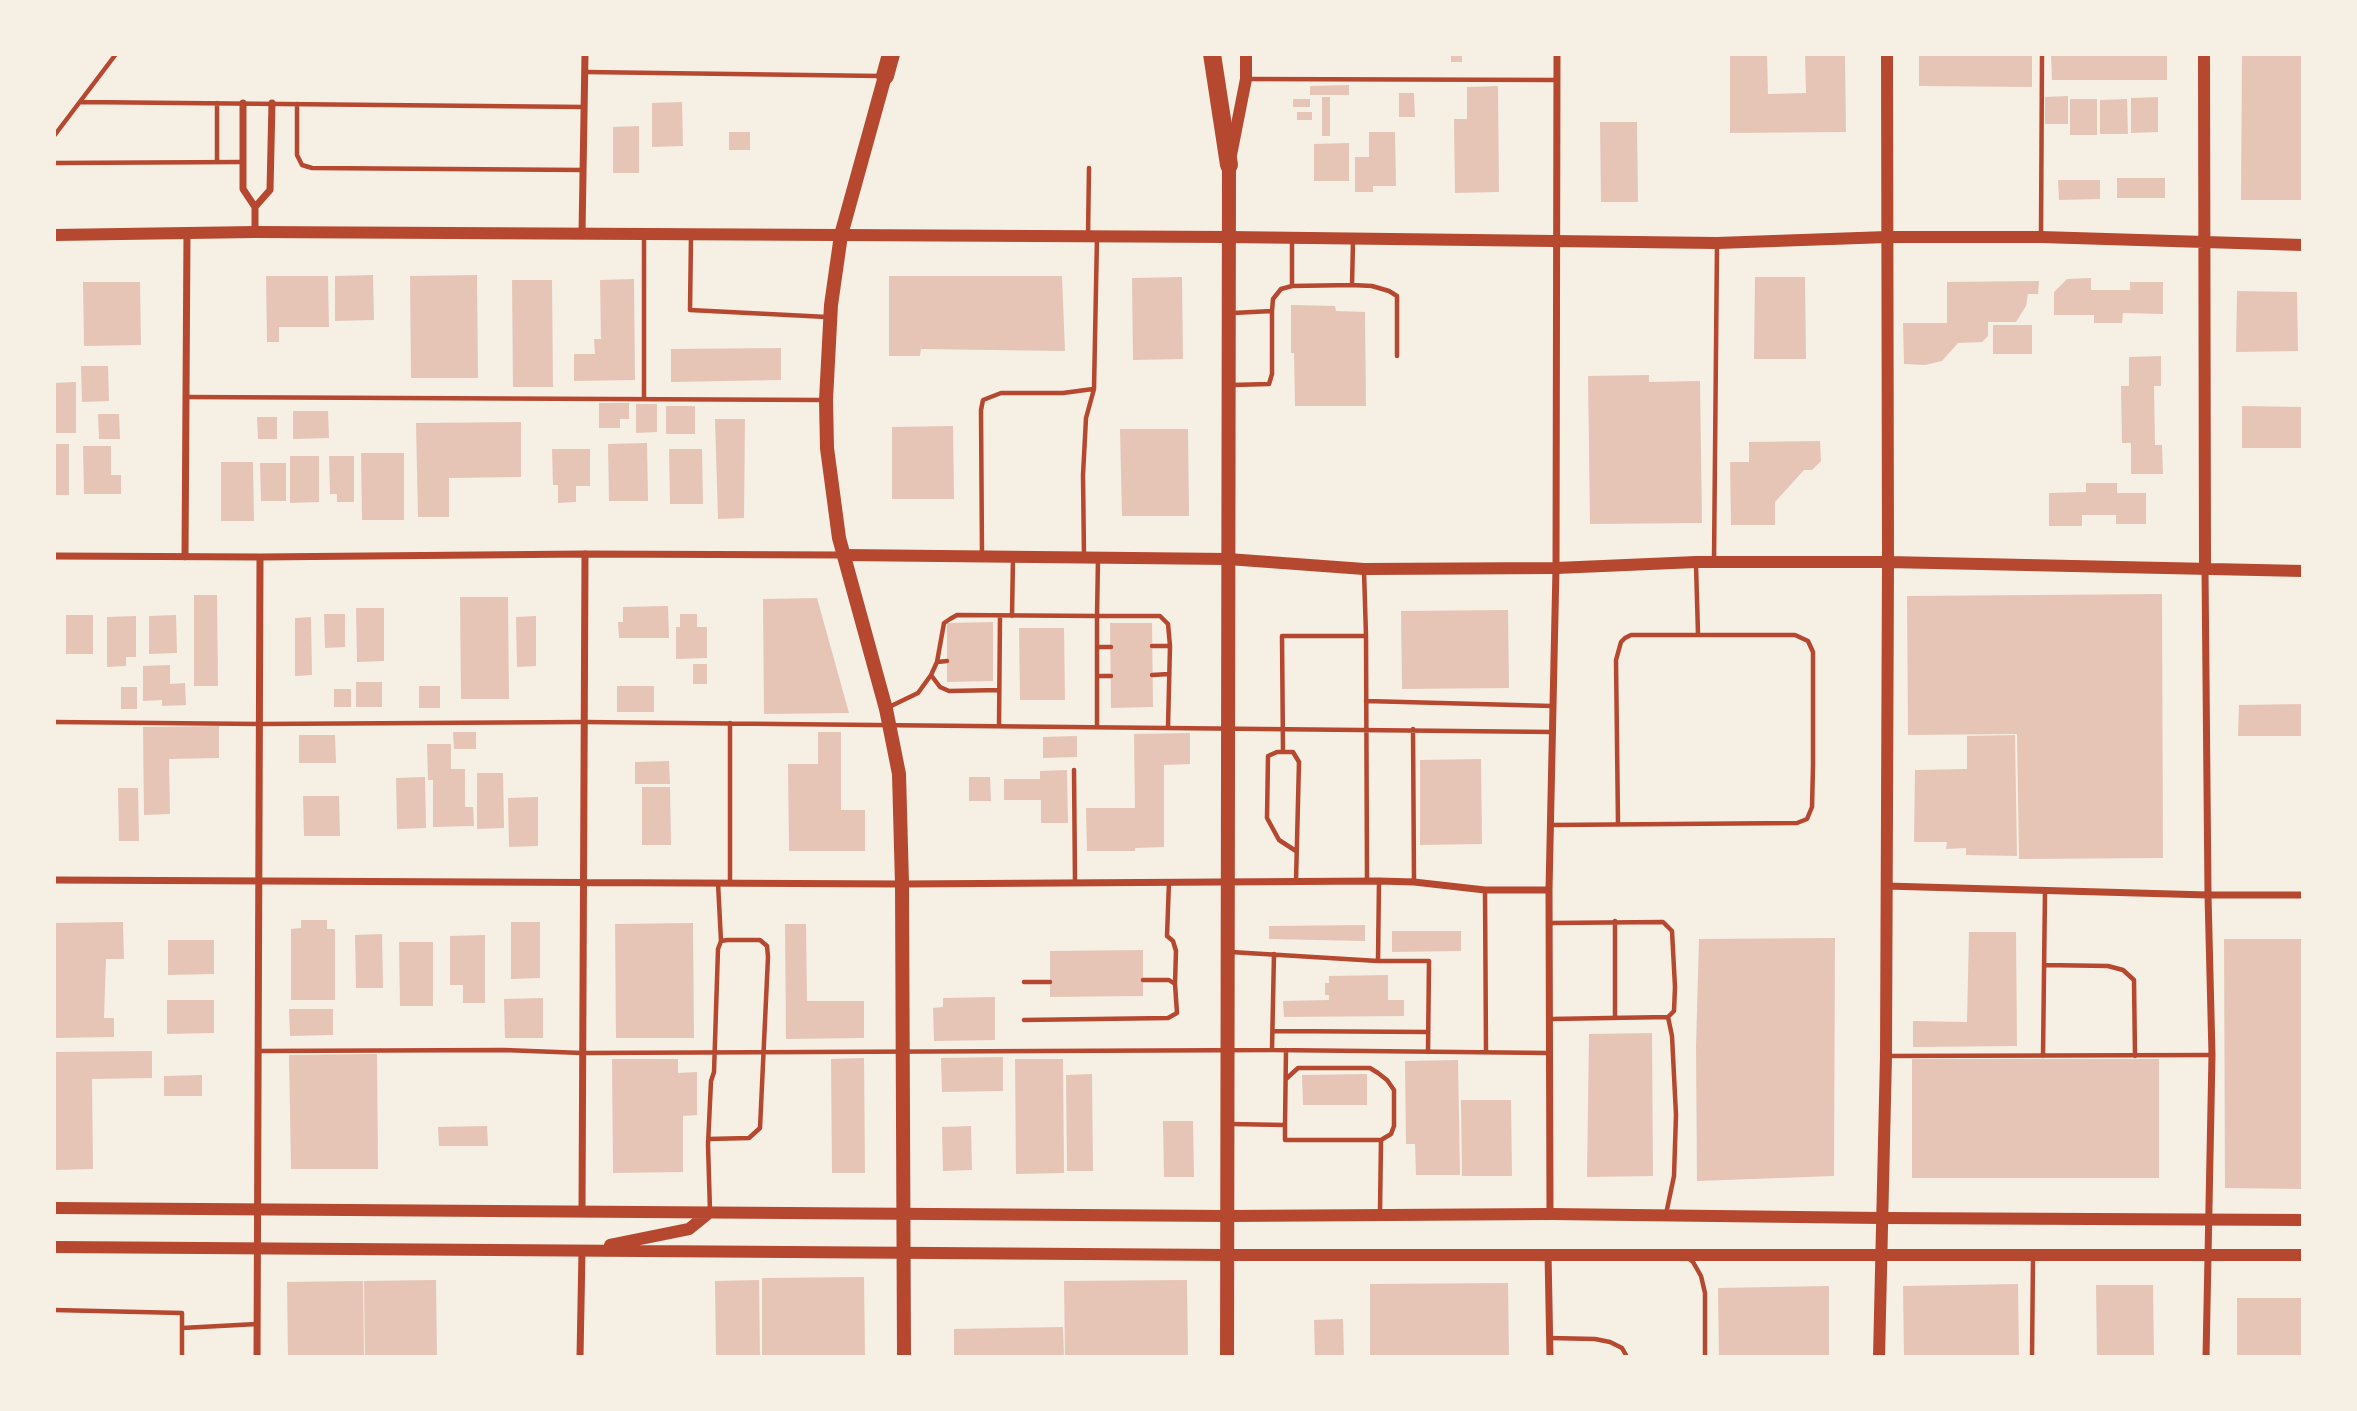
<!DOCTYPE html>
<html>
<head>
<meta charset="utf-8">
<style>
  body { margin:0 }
  #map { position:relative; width:2357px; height:1411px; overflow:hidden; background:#f6efe4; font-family:Cabin,sans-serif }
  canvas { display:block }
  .frame { position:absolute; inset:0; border:56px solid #f6efe4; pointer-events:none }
</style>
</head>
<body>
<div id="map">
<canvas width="2357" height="1411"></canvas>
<div class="frame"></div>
</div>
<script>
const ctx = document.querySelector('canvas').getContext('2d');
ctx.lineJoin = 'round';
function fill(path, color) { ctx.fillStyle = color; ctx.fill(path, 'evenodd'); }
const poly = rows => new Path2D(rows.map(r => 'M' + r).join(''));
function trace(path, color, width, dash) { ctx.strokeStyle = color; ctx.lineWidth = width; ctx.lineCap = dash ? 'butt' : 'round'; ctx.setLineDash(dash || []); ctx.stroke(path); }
fill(poly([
  [1451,54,1462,54,1462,62,1451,62],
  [1730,54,1767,54,1768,94,1806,93,1805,54,1845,54,1846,132,1730,133],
  [1919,54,2032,54,2032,87,1919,86],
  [2051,54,2167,54,2167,80,2052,80],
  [2242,54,2303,54,2303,200,2241,200],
  [1349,85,1349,95,1310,95,1310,86],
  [1498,86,1499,192,1455,193,1454,119,1467,119,1467,87],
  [1399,93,1414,93,1415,117,1399,117],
  [2068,96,2068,124,2045,124,2045,97],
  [1322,97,1330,97,1330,136,1322,136],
  [2158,97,2158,132,2131,133,2131,98],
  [1293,99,1310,99,1310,107,1293,107],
  [2070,99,2097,99,2097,135,2070,135],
  [2127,99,2128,134,2100,134,2100,100],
  [682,102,683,146,652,147,652,103],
  [1297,112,1312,112,1312,120,1297,120],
  [1600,122,1637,122,1638,202,1601,202],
  [639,126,639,173,613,173,613,127],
  [729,132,750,132,750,150,729,150],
  [1369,132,1395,132,1396,186,1373,186,1373,192,1355,192,1355,157,1369,157],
  [1349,143,1349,181,1314,181,1314,144],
  [2117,178,2165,178,2165,198,2117,198],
  [2058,180,2100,180,2100,199,2059,200],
  [373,275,374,320,335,321,335,276],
  [477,275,478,378,411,378,410,276],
  [266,276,328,276,329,327,279,327,279,342,267,342],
  [889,276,1062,276,1065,351,921,349,920,356,889,356],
  [1182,277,1183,359,1133,360,1132,278],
  [1755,277,1805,277,1806,359,1754,359],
  [2091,278,2091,290,2130,290,2130,282,2163,282,2163,314,2123,313,2122,323,2094,323,2094,315,2054,315,2054,292,2067,279],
  [634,279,635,380,574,381,574,354,595,354,594,339,601,339,600,280],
  [512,280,552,280,553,387,513,387],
  [2039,281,2038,294,2028,294,2026,306,2016,322,1988,322,1988,336,1982,342,1958,343,1942,361,1925,365,1904,364,1903,323,1947,323,1947,282],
  [83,282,140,282,141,345,84,346],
  [2237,291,2297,292,2298,351,2236,352],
  [1291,305,1335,306,1336,311,1365,312,1366,406,1295,406,1294,353,1291,353],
  [1993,325,2032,325,2032,354,1993,354],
  [781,348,781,380,671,382,671,349],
  [2161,356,2161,386,2154,386,2155,445,2162,445,2163,474,2131,474,2131,443,2122,443,2121,386,2129,386,2129,357],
  [81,366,108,366,109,401,82,402],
  [1649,375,1649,382,1700,381,1702,523,1590,524,1588,376],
  [76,382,76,433,54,433,54,383],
  [599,403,629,403,629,419,620,419,620,428,599,428],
  [636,404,657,404,657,432,636,433],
  [666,406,695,406,695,434,666,434],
  [2242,406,2303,407,2303,448,2242,448],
  [293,411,328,411,329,438,293,439],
  [98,414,119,414,120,439,99,439],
  [257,417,277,417,277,439,258,439],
  [715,419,745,419,744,518,718,519],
  [521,422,521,477,449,478,449,517,418,517,416,423],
  [953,426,954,499,892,499,892,427],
  [1120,429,1188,429,1189,516,1122,516],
  [1820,441,1821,461,1812,470,1804,470,1775,502,1775,525,1731,525,1730,462,1749,462,1749,442],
  [647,443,648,501,609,501,608,444],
  [54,444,69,444,69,495,54,495],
  [83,446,111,446,111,475,121,475,121,494,84,494],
  [552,449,590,449,590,486,576,486,576,502,558,503,558,485,553,485],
  [669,449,702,449,703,504,670,504],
  [361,453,404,453,404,520,362,520],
  [290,456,319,456,319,502,290,503],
  [329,456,354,456,354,502,337,502,337,494,330,494],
  [221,462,253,462,254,521,221,521],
  [260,463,286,463,286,501,261,501],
  [2086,483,2117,483,2117,493,2146,493,2146,524,2116,524,2116,515,2082,515,2082,526,2049,526,2049,493,2086,492],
  [2162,594,2163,858,2019,859,2017,734,1908,735,1907,596],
  [194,595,217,595,218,686,194,686],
  [460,597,508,597,509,699,461,699],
  [817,598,849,713,764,714,763,599],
  [668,606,669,638,619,638,618,622,623,622,623,607],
  [356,608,384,608,384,661,357,662],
  [1508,610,1509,688,1402,689,1401,611],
  [324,614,345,614,345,647,325,648],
  [680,614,697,614,697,627,707,627,707,658,676,659,676,627,680,627],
  [66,615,93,615,93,654,66,654],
  [176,615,177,653,149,654,149,616],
  [136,616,136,657,126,657,126,666,107,667,107,617],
  [536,616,536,666,517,667,516,617],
  [311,617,312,675,295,676,295,618],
  [993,622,993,681,947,682,947,623],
  [1110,623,1152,623,1153,707,1111,708],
  [1019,628,1064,628,1065,700,1020,700],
  [693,664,707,664,707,684,693,684],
  [170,665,170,684,185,683,186,705,162,706,162,700,143,701,143,666],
  [356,682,382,682,382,707,356,707],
  [419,686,440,686,440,708,419,708],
  [617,686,654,686,654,712,617,712],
  [121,687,137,687,137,709,121,709],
  [334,689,351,689,351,707,334,707],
  [2303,704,2303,736,2238,736,2239,705],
  [219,726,219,758,169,759,170,814,144,815,143,727],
  [453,732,476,732,476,749,454,749],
  [818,732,841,732,841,810,865,810,865,851,789,851,788,764,818,764],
  [1190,733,1190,764,1164,765,1164,847,1135,848,1135,851,1087,851,1086,808,1135,808,1134,734],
  [299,735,335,735,336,763,299,763],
  [2015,735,2017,856,1966,855,1966,848,1946,849,1947,842,1914,842,1915,770,1967,769,1967,736],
  [1077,736,1077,757,1043,758,1043,737],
  [427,744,451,744,451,769,465,769,465,807,473,807,474,826,433,827,433,780,428,780],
  [1481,759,1482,844,1420,845,1420,760],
  [669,761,670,784,635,784,635,762],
  [1067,770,1068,823,1041,823,1041,800,1004,800,1004,779,1040,779,1040,771],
  [477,773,503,773,504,828,477,829],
  [425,777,426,828,397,829,396,778],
  [969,777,990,777,991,801,969,801],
  [642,787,670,787,671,845,642,845],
  [118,788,138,788,139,841,119,841],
  [303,796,339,796,340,836,304,836],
  [538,797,538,846,509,847,508,798],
  [301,920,327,920,327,929,335,929,335,1000,291,1000,291,929,301,928],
  [123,922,124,959,106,959,104,1018,114,1018,114,1037,54,1038,54,923],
  [511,922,540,922,540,978,511,979],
  [693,923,694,1038,616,1038,615,924],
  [785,924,806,924,807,1001,864,1001,864,1038,786,1039],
  [1365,925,1365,941,1269,939,1269,926],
  [1392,931,1461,931,1461,951,1392,952],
  [1969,932,2016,932,2017,1046,1913,1047,1913,1021,1967,1022],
  [382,934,383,988,356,988,355,935],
  [485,935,485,1003,463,1003,463,985,450,985,450,936],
  [1835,938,1834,1176,1697,1181,1696,1047,1699,939],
  [2224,939,2303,939,2303,1189,2225,1188],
  [168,940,214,940,214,974,168,975],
  [399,942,433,942,433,1006,400,1006],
  [1143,950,1143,996,1050,997,1050,951],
  [1388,975,1388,1000,1404,1000,1404,1016,1284,1017,1283,1001,1329,1000,1329,995,1325,995,1325,983,1329,983,1329,976],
  [995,997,995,1040,934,1041,933,1008,943,1007,943,998],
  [543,998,543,1038,505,1038,504,999],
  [167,1000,214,1000,214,1033,167,1034],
  [289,1009,333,1009,333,1035,290,1036],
  [1652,1033,1653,1176,1587,1177,1589,1034],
  [152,1051,152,1078,92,1079,93,1169,54,1170,54,1052],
  [377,1054,378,1169,291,1169,289,1055],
  [1003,1057,1003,1091,942,1092,941,1058],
  [864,1058,865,1173,832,1173,831,1059],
  [612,1059,678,1059,678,1073,697,1072,697,1115,683,1116,683,1172,613,1173],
  [1015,1059,1063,1059,1064,1173,1016,1174],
  [1912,1059,2159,1059,2159,1178,1912,1178],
  [1458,1060,1460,1175,1416,1175,1415,1144,1406,1144,1405,1061],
  [1092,1074,1093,1171,1067,1171,1066,1075],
  [1367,1074,1367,1105,1303,1105,1302,1075],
  [202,1075,202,1096,164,1096,164,1076],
  [1461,1100,1511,1100,1512,1176,1462,1176],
  [1163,1121,1193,1121,1194,1177,1164,1177],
  [487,1126,488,1146,439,1146,438,1127],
  [971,1126,972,1170,943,1171,942,1127],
  [864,1277,865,1357,762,1357,762,1278],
  [436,1280,437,1357,365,1357,364,1281],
  [759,1280,760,1357,716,1357,715,1281],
  [1187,1280,1188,1357,1065,1357,1064,1281],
  [363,1281,364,1357,288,1357,287,1282],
  [1508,1283,1509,1357,1370,1357,1370,1284],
  [2018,1284,2019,1357,1904,1357,1903,1286],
  [2096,1285,2153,1285,2154,1357,2097,1357],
  [1829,1286,1829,1357,1719,1357,1718,1288],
  [2237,1298,2303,1298,2303,1357,2237,1357],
  [1343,1319,1344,1357,1315,1357,1314,1320],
  [1063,1327,1064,1357,954,1357,954,1329]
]), '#e6c5b7');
trace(poly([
  [585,72,880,76],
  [1249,79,1557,80],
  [80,102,584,107],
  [297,104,297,155,302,165,312,168,583,170],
  [54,136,116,54],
  [217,162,217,103],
  [54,163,242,162],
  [2041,235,2042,54],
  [644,236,644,399],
  [691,236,690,310,827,317],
  [1088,236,1089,168],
  [1292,239,1292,286],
  [1352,285,1372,286,1389,291,1397,296,1397,356],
  [1233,313,1272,311,1273,299,1281,289,1292,286,1352,285,1353,241],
  [1232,385,1269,384,1272,374,1272,311],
  [186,397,822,400],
  [982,556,981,410,983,400,1001,393,1063,393,1093,389],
  [1084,557,1083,475,1086,418,1094,389,1097,237],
  [1714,561,1717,244],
  [1696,565,1698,634],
  [1364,571,1366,636],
  [1012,616,1013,558],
  [1152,646,1170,646],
  [1097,647,1111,647],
  [937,662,947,661],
  [931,675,940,687,949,691,999,690],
  [1152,675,1169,674],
  [1097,676,1111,676],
  [1366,701,1552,706],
  [889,707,918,693,931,675,937,662,944,623,950,619,957,615,1097,616,1098,559],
  [54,722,260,724,584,722,1553,732],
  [730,723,730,882],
  [999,726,1000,616],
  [1097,727,1097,616,1160,616,1168,624,1170,646,1168,727],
  [1413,729,1414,882],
  [1283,752,1282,636,1366,636,1367,880],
  [1074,770,1075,882],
  [1552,825,1797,823,1807,819,1812,807,1813,766,1813,652,1808,641,1795,635,1631,635,1625,638,1621,642,1616,660,1618,824],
  [1296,851,1279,840,1267,818,1268,756,1277,752,1293,752,1299,762,1296,881],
  [1169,882,1167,936,1173,941,1176,951,1175,984],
  [718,883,721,941],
  [1485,890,1486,1052],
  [1615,921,1615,1018],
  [1551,923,1663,922,1672,931,1675,987,1674,1011,1668,1017,1551,1019],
  [1231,952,1378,961,1429,961,1428,1052],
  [1378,961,1379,881],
  [2044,965,2108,966,2123,970,2134,980,2135,1056],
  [1024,982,1050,982],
  [1024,1020,1168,1018,1177,1013,1175,984,1169,980,1143,980],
  [1273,1031,1428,1032],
  [1272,1050,1274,954],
  [258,1051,504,1050,582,1053,1272,1050,1549,1053],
  [1887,1056,2211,1055],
  [2043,1056,2045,891],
  [1286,1079,1298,1068,1370,1068,1378,1073,1387,1080,1394,1090,1394,1126,1391,1134,1381,1140],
  [1231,1124,1285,1125,1286,1050],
  [1285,1125,1285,1140,1381,1140,1380,1212],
  [709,1139,749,1138,760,1128,768,957,767,946,760,940,727,940,721,941,718,949,714,1072,711,1081,708,1145,710,1211],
  [1666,1214,1674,1176,1676,1115,1672,1036,1668,1017],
  [1688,1258,1693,1262,1701,1276,1705,1293,1705,1357],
  [54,1310,182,1313,182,1357],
  [182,1328,257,1324],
  [1550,1338,1595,1339,1610,1342,1622,1348,1627,1357],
  [2032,1357,2033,1257]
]), '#b5482f', 4.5);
trace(poly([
  [243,103,243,189,255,207,255,232],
  [255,207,270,190,272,103],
  [582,234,585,54],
  [54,556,260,557,585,554,843,555],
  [185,557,187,232],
  [2205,569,2208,895,2212,1055,2206,1357],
  [54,880,902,884,1379,881,1414,882,1485,890,1549,890],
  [1886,886,2208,895,2303,895],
  [582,1211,585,554],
  [1550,1214,1549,890,1556,568,1557,54],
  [1548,1253,1550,1357],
  [257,1357,260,557],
  [580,1357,582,1251]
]), '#b5482f', 7);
trace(poly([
  [2204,54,2205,569],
  [54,235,255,232,1228,237,1717,243,1887,237,2041,237,2303,245],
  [843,555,1228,559,1364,569,1556,568,1696,562,1888,562,2303,571],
  [1879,1357,1886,1056,1888,562,1887,54]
]), '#b5482f', 12);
trace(poly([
  [1231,155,1246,79,1246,54],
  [54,1208,1227,1216,1550,1214,1881,1218,2303,1220],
  [610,1245,689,1229,710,1212],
  [54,1247,1227,1255,2303,1255]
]), '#b5482f', 12);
trace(poly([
  [885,76,841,235,831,305,826,400,827,448,839,538,886,709,899,774,902,884,904,1357],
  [1227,1357,1229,165]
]), '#b5482f', 14);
trace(poly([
  [1212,54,1229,165],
  [885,76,891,54]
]), '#b5482f', 18);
</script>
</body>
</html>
